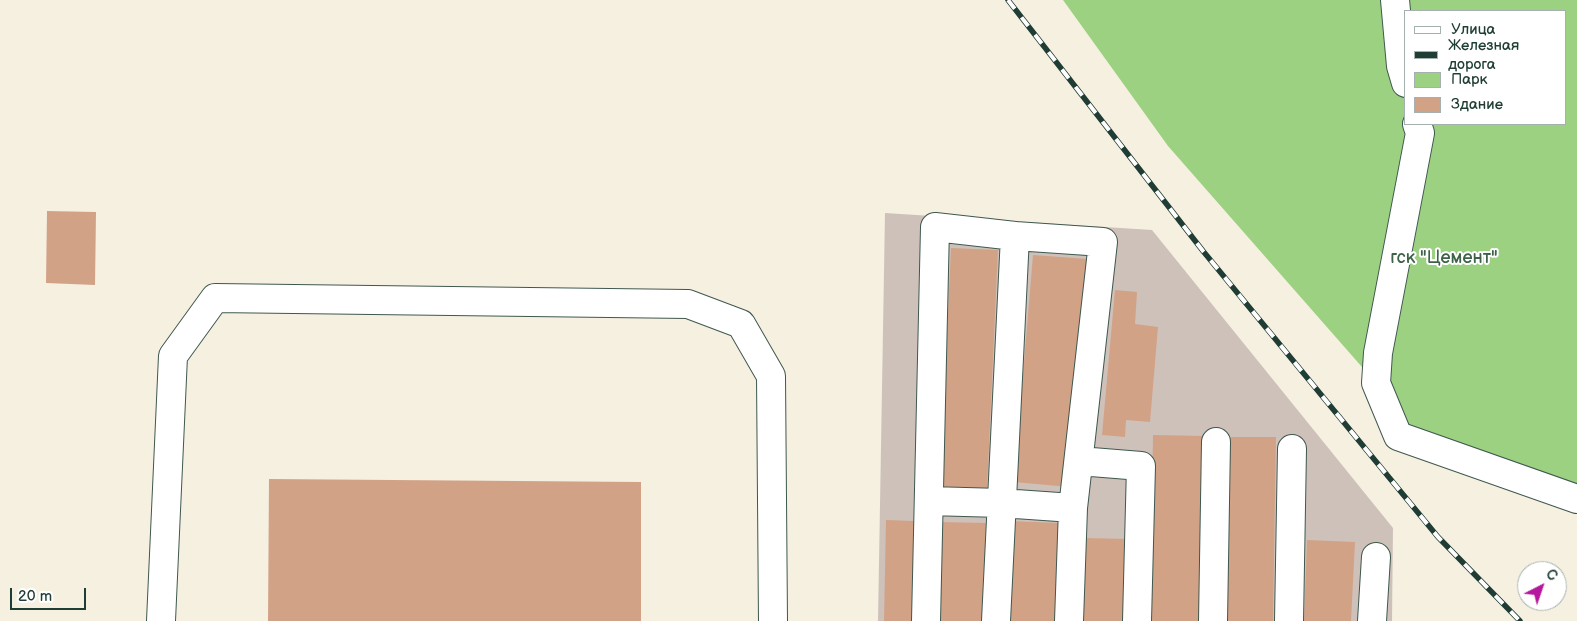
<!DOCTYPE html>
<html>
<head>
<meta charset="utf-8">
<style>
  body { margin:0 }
  #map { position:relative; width:1577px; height:621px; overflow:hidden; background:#f6f0e1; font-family:"Balsamiq Sans",sans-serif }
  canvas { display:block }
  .legend { position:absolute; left:1404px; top:10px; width:162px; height:115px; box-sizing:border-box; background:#fff; border:1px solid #a5b1ae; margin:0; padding:6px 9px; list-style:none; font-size:15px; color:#1f3d34 }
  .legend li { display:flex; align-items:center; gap:10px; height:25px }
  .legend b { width:25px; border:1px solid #a5b1ae }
  .north { position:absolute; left:1517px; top:561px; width:50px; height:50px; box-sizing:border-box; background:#fff; border:1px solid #a5b1ae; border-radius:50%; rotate:41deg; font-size:14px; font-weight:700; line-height:20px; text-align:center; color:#1f3d34 }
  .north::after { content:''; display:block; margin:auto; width:18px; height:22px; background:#b5179e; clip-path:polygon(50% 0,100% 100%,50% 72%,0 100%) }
  .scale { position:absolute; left:10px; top:588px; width:76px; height:22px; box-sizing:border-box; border:2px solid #1f3d34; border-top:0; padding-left:6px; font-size:15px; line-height:18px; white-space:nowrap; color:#1f3d34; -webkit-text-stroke:4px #fff; paint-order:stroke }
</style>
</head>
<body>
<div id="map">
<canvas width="1577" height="621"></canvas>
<ul class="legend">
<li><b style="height:6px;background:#fff"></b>Улица</li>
<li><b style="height:6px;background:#1f3d34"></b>Железная дорога</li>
<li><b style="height:14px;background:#9cd182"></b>Парк</li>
<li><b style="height:14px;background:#d2a287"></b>Здание</li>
</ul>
<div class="north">С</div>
<div class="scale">20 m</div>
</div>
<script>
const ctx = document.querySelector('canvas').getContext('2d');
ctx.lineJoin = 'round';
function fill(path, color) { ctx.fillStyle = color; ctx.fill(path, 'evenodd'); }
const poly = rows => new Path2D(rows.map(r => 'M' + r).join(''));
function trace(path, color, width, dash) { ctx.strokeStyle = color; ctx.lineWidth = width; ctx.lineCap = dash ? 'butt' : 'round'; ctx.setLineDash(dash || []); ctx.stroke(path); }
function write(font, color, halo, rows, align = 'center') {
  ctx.font = font + ' "Balsamiq Sans",sans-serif'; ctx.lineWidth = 4; ctx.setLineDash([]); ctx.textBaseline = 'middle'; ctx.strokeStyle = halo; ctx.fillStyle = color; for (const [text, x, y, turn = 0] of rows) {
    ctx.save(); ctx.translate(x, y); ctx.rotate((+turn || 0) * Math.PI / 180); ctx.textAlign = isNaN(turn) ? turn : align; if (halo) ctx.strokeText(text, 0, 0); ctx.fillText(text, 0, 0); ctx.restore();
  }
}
fill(poly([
  [885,213,1152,230,1393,528,1392,621,878,621]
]), '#cec1ba');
fill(poly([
  [1063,0,1577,0,1577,499,1398,436,1376,383,1168,146],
  [1406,11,1566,11,1566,124,1406,124]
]), '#9cd182');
fill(poly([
  [47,211,96,212,95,285,46,283],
  [951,248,998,250,987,490,940,488],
  [1033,255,1088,259,1070,487,1014,482],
  [1115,290,1137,292,1135,324,1158,327,1150,422,1126,420,1125,437,1102,435],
  [1153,435,1203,436,1200,621,1150,621],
  [1229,437,1276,437,1273,621,1226,621],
  [269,479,641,482,641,621,268,621],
  [886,520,914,521,913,621,884,621],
  [1010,521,1059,523,1055,621,1007,621],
  [939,522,986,523,983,621,936,621],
  [1084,538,1130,539,1127,621,1081,621],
  [1307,540,1355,542,1351,621,1304,621]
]), '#d2a287');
const minor = poly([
  [1395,0,1401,66,1406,83],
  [1417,124,1420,133,1378,353,1376,383,1398,436,1577,499],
  [1015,236,1103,242,1073,508,1069,621],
  [1079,461,1141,466,1137,621],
  [929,501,1001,503,1073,508],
  [161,621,173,356,215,298,688,304,741,324,771,376,773,621],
  [926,621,935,227,1015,236,996,621],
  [1213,621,1216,442],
  [1289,621,1292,449],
  [1372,621,1376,557]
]);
trace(minor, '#3f584e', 30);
trace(minor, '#fff', 28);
const rail = poly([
  [1008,0,1203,251,1438,537,1520,621]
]);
trace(rail, '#1f3d34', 5.5);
trace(rail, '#fff', 4, [11]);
write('18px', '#3e6248', '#fff', [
  ["гск \"Цемент\"",1444,258]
]);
</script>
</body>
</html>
